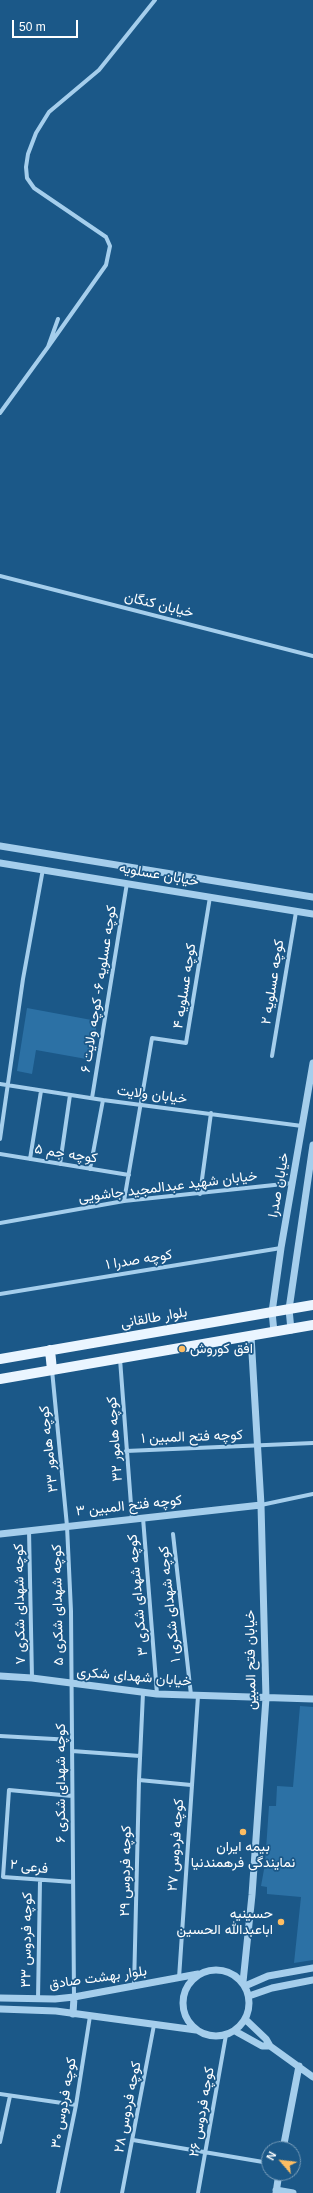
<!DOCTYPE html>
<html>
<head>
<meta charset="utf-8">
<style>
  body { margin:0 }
  #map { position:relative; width:313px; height:2193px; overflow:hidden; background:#1b5888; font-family:Helvetica,sans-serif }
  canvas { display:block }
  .north { position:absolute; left:261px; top:2141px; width:40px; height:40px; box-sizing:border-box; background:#1b5888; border:1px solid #769bb8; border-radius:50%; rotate:298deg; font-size:11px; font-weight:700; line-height:16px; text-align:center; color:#fff }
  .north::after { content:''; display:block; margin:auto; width:14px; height:18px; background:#fdbd62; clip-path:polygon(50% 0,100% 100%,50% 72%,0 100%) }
  .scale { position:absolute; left:12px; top:20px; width:66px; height:18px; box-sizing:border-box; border:2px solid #fff; border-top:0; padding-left:5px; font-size:12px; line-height:14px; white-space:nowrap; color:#fff; -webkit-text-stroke:3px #1b5888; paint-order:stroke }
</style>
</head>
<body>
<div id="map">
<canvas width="313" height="2193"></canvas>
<div class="north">N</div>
<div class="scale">50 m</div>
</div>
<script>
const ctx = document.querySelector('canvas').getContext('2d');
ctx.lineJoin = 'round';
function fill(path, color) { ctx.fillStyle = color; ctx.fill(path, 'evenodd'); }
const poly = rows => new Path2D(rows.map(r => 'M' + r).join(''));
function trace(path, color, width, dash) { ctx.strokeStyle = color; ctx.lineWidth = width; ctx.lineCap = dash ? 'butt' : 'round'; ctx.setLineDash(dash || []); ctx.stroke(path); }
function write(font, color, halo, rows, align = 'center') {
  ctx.font = font + ' Helvetica,Vazirmatn,sans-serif'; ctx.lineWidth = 3.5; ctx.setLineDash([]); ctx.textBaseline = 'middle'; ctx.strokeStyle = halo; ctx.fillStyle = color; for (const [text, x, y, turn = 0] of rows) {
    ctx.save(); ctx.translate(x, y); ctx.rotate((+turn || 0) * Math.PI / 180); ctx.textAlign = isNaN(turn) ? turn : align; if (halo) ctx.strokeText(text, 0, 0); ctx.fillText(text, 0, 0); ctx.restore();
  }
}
fill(poly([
  [27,1008,97,1021,92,1060,36,1050,32,1074,17,1071],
  [300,1706,313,1707,313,1960,294,1963,301,1897,267,1894,267,1887,261,1886,265,1864,269,1806,276,1806,277,1786,293,1787]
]), '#2c71a5');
trace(poly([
  [48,347,106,265,110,246,106,237,34,188,27,178,26,167,28,154,36,133,49,112,99,70,155,0],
  [0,413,48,347,58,319],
  [0,576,313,656],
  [272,1056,296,912],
  [0,1084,103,1100,302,1126],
  [92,1098,127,883],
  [0,1139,23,979,43,869],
  [0,1154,129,1175],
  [30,1159,41,1091],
  [60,1164,70,1095],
  [90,1169,103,1100],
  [200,1194,211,1113],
  [124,1201,152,1038,186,1043,210,897],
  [0,1223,124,1201,293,1183],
  [0,1294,281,1248],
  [120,1359,132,1518],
  [52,1370,67,1526,71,1611,74,1997],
  [126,1451,313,1443],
  [261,1505,313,1494],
  [143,1518,157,1694],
  [29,1530,32,1678],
  [173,1534,191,1695],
  [0,1736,72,1740],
  [72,1751,140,1756],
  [139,1780,191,1785],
  [72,1796,9,1790,3,1877,73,1882],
  [179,1978,198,1696],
  [134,1987,139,1780,143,1693],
  [38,1999,40,1881],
  [0,2094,76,2105],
  [133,2140,269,2163],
  [0,2142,10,2096],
  [58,2193,76,2105,90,2016],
  [122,2193,154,2025],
  [198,2193,226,2035]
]), '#a5ceec', 4);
trace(poly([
  [0,846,313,897],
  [0,863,313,914],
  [291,1330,289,1309,313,1145],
  [274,1332,272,1312,281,1248,313,1063],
  [0,1534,261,1505],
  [0,1676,32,1678,157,1694,313,1699],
  '183 2003a33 33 0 1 1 66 0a33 33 0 1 1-66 0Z',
  [243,1982,252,1895,266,1698,261,1505,251,1336],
  [245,1986,268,1976,313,1968],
  [249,1996,272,1988,313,1980],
  [0,1998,55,1999,74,1997,198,1974],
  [0,2009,56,2011,196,2030],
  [73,2014,74,1997],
  [245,2019,266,2039,270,2046,313,2077],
  [235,2031,262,2046,270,2046],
  [283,2149,299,2066],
  [276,2190,293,2193],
  [276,2193,279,2173]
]), '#a5ceec', 7);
trace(poly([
  [50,1350,52,1370],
  [0,1359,313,1305],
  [0,1379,313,1325]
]), '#eaf5ff', 10);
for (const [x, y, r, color] of [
  [182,1349,4,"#fdbd62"],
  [243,1832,4,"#fdbd62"],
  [281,1922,4,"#fdbd62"]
]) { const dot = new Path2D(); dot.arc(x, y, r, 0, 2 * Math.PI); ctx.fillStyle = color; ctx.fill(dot); trace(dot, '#1b5888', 1.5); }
write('14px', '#fff', '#1b5888', [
  ["خیابان کنگان",159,605,14],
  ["خیابان عسلویه",159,875,10],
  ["کوچه عسلویه ۲",273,982,-81],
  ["کوچه عسلویه ۴",185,986,-81],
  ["کوچه عسلویه ۶- کوچه ولایت ۶",99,989,-81],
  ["خیابان ولایت",152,1095,7],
  ["کوچه جم ۵",66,1154,9],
  ["خیابان صدرا",279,1185,-80],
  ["خیابان شهید عبدالمجید جاشویی",168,1187,-7],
  ["کوچه صدرا ۱",139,1260,-9],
  ["بلوار طالقانی",154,1318,-10],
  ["کوچه فتح المبین ۱",192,1437,-2],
  ["کوچه هامور ۳۲",115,1439,-94],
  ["کوچه هامور ۳۳",49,1449,-96],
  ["کوچه فتح المبین ۳",129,1506,-6],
  ["کوچه شهدای شکری ۳",138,1595,-95],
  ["کوچه شهدای شکری ۷",20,1604,-91],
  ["کوچه شهدای شکری ۱",170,1604,-96],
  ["کوچه شهدای شکری ۵",58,1605,-91],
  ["خیابان فتح المبین",251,1660,-91],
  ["خیابان شهدای شکری",134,1677,5],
  ["کوچه شهدای شکری ۶",61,1783,-90],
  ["کوچه فردوس ۲۷",176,1845,-86],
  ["فرعی ۲",29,1867,7],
  ["کوچه فردوس ۲۹",126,1871,-89],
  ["کوچه فردوس ۳۳",27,1940,-89],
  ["بلوار بهشت صادق",98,1978,-8],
  ["کوچه فردوس ۳۰",64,2103,-80],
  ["کوچه فردوس ۲۸",128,2107,-79],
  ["کوچه فردوس ۲۶",202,2112,-80]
]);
write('14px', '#fff', '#1b5888', [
  ["افق کوروش",190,1349],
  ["بیمه ایران",243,1847,"center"],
  ["نمایندگی فرهمندنیا",243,1863,"center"],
  ["حسینیه",273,1914,"right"],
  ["اباعبدالله الحسین",273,1930,"right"]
], 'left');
</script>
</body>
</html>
